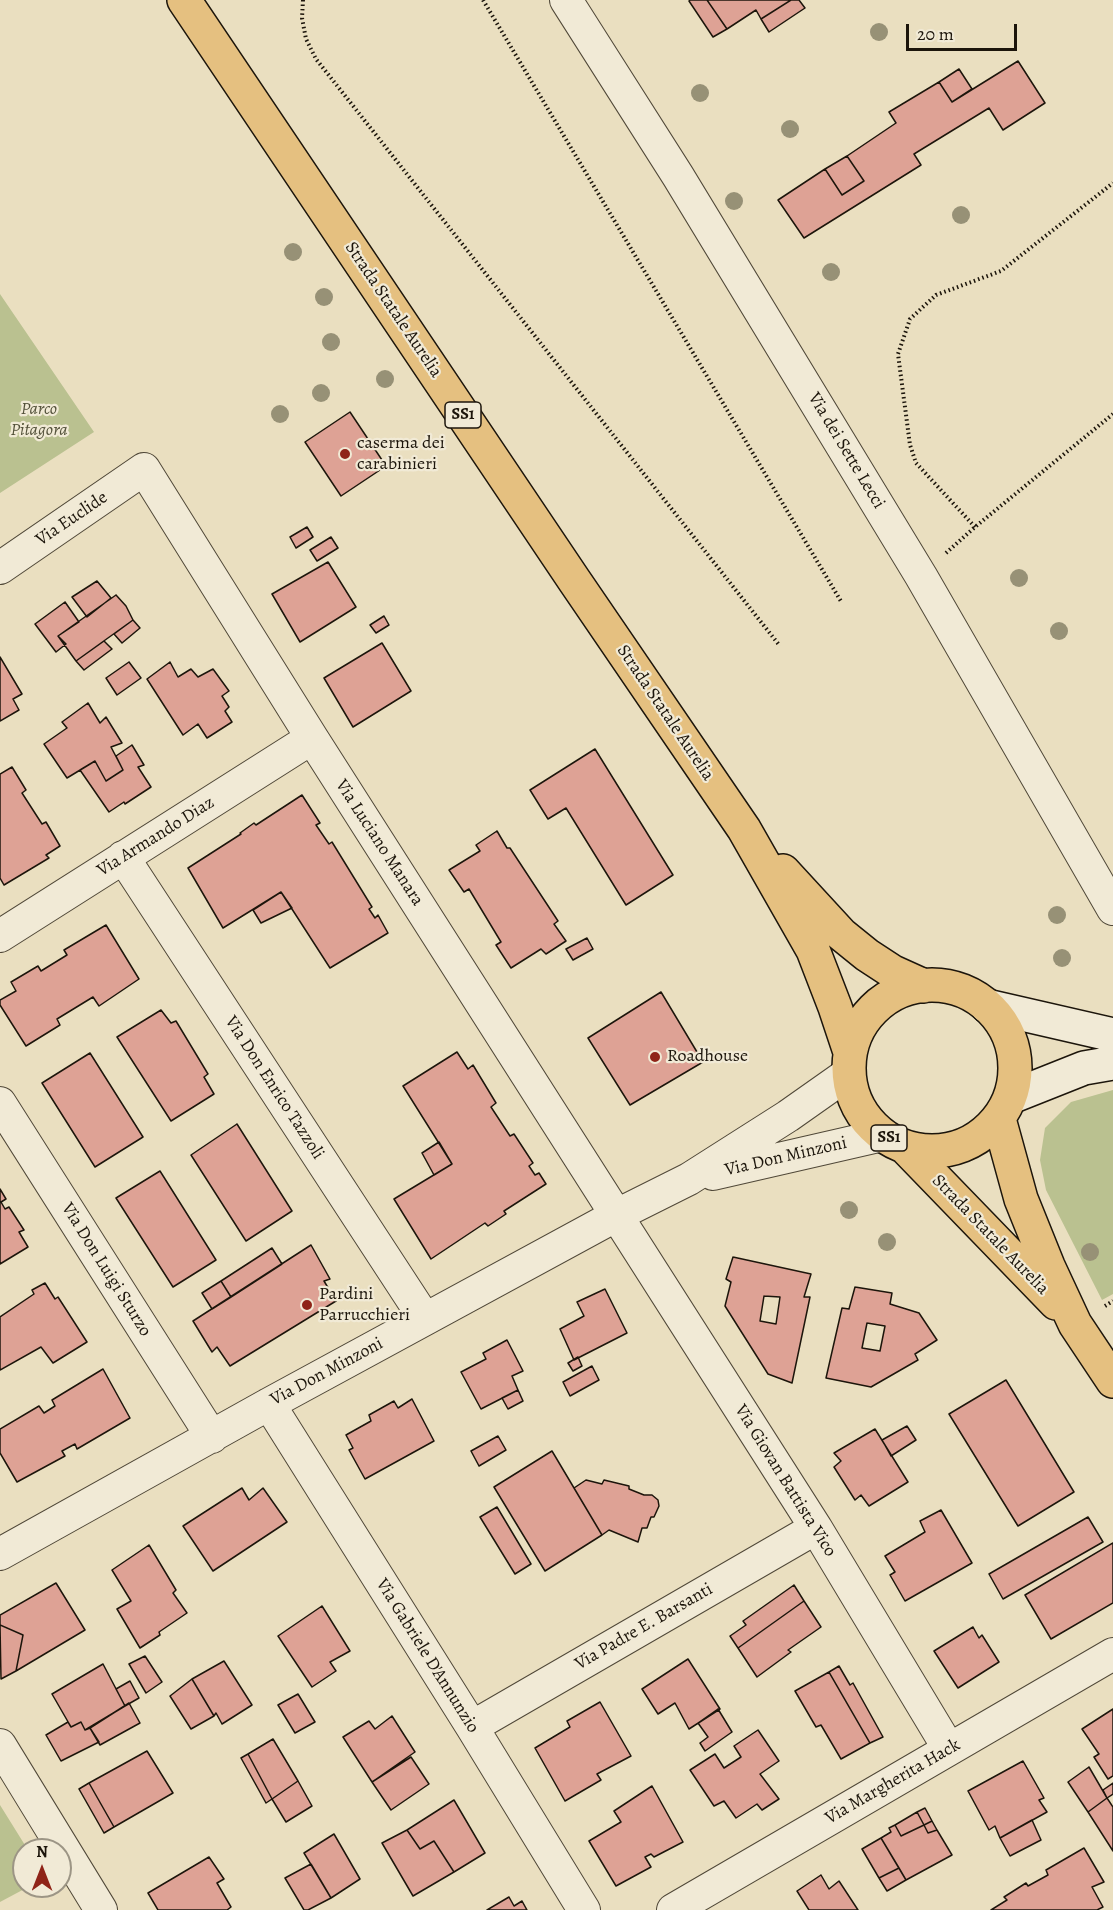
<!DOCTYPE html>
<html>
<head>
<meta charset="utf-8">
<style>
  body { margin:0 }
  #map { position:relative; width:1113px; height:1910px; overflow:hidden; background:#eadfc0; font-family:Alegreya,serif }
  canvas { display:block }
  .north { position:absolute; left:12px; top:1838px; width:60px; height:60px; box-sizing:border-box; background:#f1ead6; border:2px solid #9c9585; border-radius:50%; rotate:0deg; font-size:16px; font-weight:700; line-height:24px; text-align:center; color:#1c150b }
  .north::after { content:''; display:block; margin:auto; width:21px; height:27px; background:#8f2418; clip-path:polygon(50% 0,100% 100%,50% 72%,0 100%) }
  .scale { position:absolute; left:906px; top:24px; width:111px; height:27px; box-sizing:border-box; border:3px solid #1c150b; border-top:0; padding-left:8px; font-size:18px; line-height:21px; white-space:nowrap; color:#1c150b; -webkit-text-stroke:4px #f1ead6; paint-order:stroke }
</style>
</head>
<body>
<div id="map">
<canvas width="1113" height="1910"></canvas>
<div class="north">N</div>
<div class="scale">20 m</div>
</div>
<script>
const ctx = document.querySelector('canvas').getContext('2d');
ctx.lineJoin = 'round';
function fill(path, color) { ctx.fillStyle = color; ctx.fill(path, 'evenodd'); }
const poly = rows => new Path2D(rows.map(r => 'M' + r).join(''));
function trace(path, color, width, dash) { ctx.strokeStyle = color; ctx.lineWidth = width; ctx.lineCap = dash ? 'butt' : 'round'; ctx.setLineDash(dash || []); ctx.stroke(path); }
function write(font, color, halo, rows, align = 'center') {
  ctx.font = font + ' Alegreya,serif'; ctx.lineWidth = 4.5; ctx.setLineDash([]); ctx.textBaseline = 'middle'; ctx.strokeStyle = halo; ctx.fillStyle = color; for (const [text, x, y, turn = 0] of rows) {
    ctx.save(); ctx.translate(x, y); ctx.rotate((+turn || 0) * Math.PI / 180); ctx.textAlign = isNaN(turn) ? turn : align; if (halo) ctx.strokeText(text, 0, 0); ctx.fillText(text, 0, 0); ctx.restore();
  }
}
fill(poly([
  [0,294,94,432,0,493],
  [1113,1090,1113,1294,1102,1300,1046,1190,1040,1160,1045,1128,1071,1102],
  [0,1805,28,1850,24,1850,24,1886,30,1886,0,1902]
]), '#bac190');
const building = poly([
  [690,0,707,0,727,29,713,37,689,1,690,0],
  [707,0,791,0,761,19,756,10,727,29,707,0],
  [791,0,799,0,805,8,769,32,761,19,791,0],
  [1018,61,1045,103,1003,130,989,108,914,154,921,165,804,238,778,200,825,169,842,195,864,181,847,156,896,123,889,112,939,82,952,102,1018,61],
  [959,69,972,89,952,102,939,82,959,69],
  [847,156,864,181,842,195,825,169,847,156],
  [350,412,386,466,341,496,305,442,350,412],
  [307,527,313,537,296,548,290,537,307,527],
  [331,537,338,548,317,561,310,550,331,537],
  [328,562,356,607,300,642,272,594,328,562],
  [97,581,111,598,87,617,72,597,97,581],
  [116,595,126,606,133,620,76,661,58,636,116,595],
  [65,602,79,622,58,636,66,644,56,652,35,624,65,602],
  [384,616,389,625,376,633,370,625,384,616],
  [133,620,140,628,122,643,114,634,133,620],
  [104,641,112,649,84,670,76,661,104,641],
  [382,643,411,691,353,727,324,678,382,643],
  [0,657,22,694,13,699,19,710,0,721,0,657],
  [129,662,141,678,117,695,106,678,129,662],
  [170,662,178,677,191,669,198,677,213,669,229,691,222,696,229,707,225,711,232,722,207,738,198,724,183,735,147,679,170,662],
  [88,703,100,723,106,717,122,743,111,747,123,770,106,781,95,761,67,778,44,744,67,728,62,722,88,703],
  [132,745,144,765,138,767,151,787,125,804,124,802,109,812,80,770,95,761,106,781,123,770,116,756,132,745],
  [595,749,673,875,626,905,566,808,548,819,530,790,595,749],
  [12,767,26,790,22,793,42,824,46,822,60,846,46,855,49,858,4,885,0,878,0,774,12,767],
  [302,795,320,823,316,825,329,844,332,842,372,907,369,909,375,918,378,915,388,933,330,968,281,892,223,928,188,868,241,834,240,833,254,823,256,825,302,795],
  [497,831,507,848,510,848,558,921,554,924,566,941,546,954,541,949,511,968,496,945,501,942,469,889,464,892,449,870,480,851,476,845,497,831],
  [281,892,292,908,261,923,253,910,281,892],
  [106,925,139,979,99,1006,93,997,57,1019,60,1025,26,1046,0,1005,0,1000,16,991,11,982,38,966,41,971,67,955,64,950,106,925],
  [587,938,593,949,573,960,566,949,587,938],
  [661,992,703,1062,630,1105,588,1038,661,992],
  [161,1010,171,1023,176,1021,208,1074,204,1077,214,1094,171,1121,117,1037,161,1010],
  [457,1052,468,1069,473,1065,496,1103,491,1107,510,1136,514,1134,533,1163,529,1166,535,1175,539,1173,546,1184,504,1211,506,1214,488,1226,485,1223,431,1259,394,1199,452,1164,403,1086,457,1052],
  [90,1053,143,1137,95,1167,42,1083,90,1053],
  [237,1124,292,1211,246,1241,191,1155,237,1124],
  [439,1142,452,1164,434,1175,422,1153,439,1142],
  [160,1171,216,1260,173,1287,116,1198,160,1171],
  [0,1189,6,1199,1,1202,5,1209,9,1207,24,1230,19,1232,28,1247,0,1264,0,1189],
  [311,1245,330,1279,324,1281,336,1301,230,1366,217,1347,212,1352,193,1321,311,1245],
  [272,1248,282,1264,231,1297,221,1281,272,1248],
  [733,1257,811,1274,804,1297,810,1297,792,1383,768,1374,725,1306,731,1282,726,1279,733,1257],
  [764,1296,780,1297,776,1324,760,1321,764,1296],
  [221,1281,231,1297,212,1309,202,1293,221,1281],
  [45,1283,55,1299,58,1297,87,1342,53,1363,41,1347,0,1370,0,1317,34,1294,32,1290,45,1283],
  [855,1287,892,1293,890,1304,919,1313,937,1340,915,1354,918,1360,871,1387,826,1378,842,1308,849,1309,855,1287],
  [867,1323,885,1326,880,1351,862,1348,867,1323],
  [605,1289,627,1333,574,1360,560,1329,584,1316,577,1302,605,1289],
  [507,1340,523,1371,512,1376,518,1390,481,1409,461,1372,486,1359,483,1353,507,1340],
  [578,1357,582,1366,573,1371,568,1363,578,1357],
  [592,1366,599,1380,570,1396,563,1382,592,1366],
  [103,1369,130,1418,77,1449,75,1444,62,1451,65,1456,17,1482,0,1453,0,1429,39,1406,44,1413,55,1406,52,1400,103,1369],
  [1006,1380,1074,1492,1018,1526,949,1414,1006,1380],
  [518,1390,523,1401,508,1409,502,1398,518,1390],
  [412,1399,434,1441,365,1479,349,1450,353,1448,346,1435,371,1421,369,1415,394,1401,398,1408,412,1399],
  [907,1426,916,1440,891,1456,882,1440,907,1426],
  [875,1429,908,1482,869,1506,861,1495,855,1500,834,1467,841,1461,834,1453,875,1429],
  [498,1436,506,1450,479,1466,471,1451,498,1436],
  [552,1451,602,1535,545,1571,494,1487,552,1451],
  [586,1480,602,1484,604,1480,629,1486,629,1489,644,1495,652,1495,658,1500,659,1506,654,1517,651,1517,647,1528,642,1528,638,1542,609,1530,602,1535,574,1488,586,1480],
  [242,1488,249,1500,263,1488,287,1522,213,1571,183,1526,242,1488],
  [497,1507,531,1564,515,1574,480,1517,497,1507],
  [941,1510,972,1563,905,1601,890,1575,895,1572,885,1556,925,1532,920,1521,941,1510],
  [1088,1517,1103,1542,1003,1599,989,1574,1088,1517],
  [1113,1543,1113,1603,1051,1639,1025,1595,1113,1543],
  [149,1545,176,1590,173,1593,187,1613,159,1632,160,1635,140,1648,117,1609,131,1601,112,1570,149,1545],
  [56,1583,85,1630,16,1671,23,1635,0,1625,0,1615,56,1583],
  [794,1585,804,1601,738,1648,730,1636,746,1625,743,1621,794,1585],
  [804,1601,821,1627,788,1650,791,1652,757,1677,738,1648,804,1601],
  [322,1606,350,1651,330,1662,336,1671,312,1687,278,1636,322,1606],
  [0,1625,23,1635,16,1671,1,1679,0,1625],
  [973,1627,979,1638,982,1635,999,1662,958,1688,934,1651,973,1627],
  [145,1656,162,1682,146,1693,129,1664,145,1656],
  [688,1659,720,1709,689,1729,675,1703,658,1714,642,1689,688,1659],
  [224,1661,252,1705,222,1724,216,1713,214,1716,192,1679,224,1661],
  [103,1664,125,1706,85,1730,81,1722,71,1727,52,1694,103,1664],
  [839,1666,850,1685,853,1683,883,1737,870,1743,829,1672,839,1666],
  [829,1672,870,1743,841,1759,821,1725,816,1727,795,1691,829,1672],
  [192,1679,214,1716,191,1729,170,1696,192,1679],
  [130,1681,139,1698,125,1706,116,1689,130,1681],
  [298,1694,315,1722,295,1733,278,1705,298,1694],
  [600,1702,631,1756,597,1774,601,1780,565,1801,535,1748,570,1727,567,1721,600,1702],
  [129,1703,140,1723,100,1745,90,1728,129,1703],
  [718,1709,732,1732,705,1751,700,1743,708,1737,698,1723,718,1709],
  [1113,1709,1113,1776,1108,1779,1094,1757,1099,1754,1082,1729,1113,1709],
  [392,1716,415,1752,372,1782,343,1737,369,1721,375,1729,392,1716],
  [68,1722,71,1727,81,1722,85,1730,90,1728,99,1742,61,1761,46,1735,68,1722],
  [758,1730,779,1761,760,1774,779,1799,762,1810,757,1804,736,1818,724,1801,714,1806,690,1770,715,1754,724,1768,741,1757,734,1746,758,1730],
  [273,1739,298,1781,272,1799,248,1754,273,1739],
  [147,1751,173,1793,114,1827,89,1783,147,1751],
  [248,1754,272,1799,266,1803,241,1758,248,1754],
  [411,1757,429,1784,391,1810,372,1782,411,1757],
  [1023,1761,1044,1798,1039,1800,1047,1812,1000,1838,995,1826,989,1830,968,1791,1023,1761],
  [1089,1767,1107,1798,1088,1812,1068,1782,1089,1767],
  [298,1781,312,1806,286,1822,272,1799,298,1781],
  [89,1783,114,1827,104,1833,79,1789,89,1783],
  [1113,1783,1113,1794,1107,1798,1103,1790,1113,1783],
  [652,1786,683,1842,654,1857,651,1854,645,1857,651,1867,616,1886,589,1841,621,1822,614,1811,652,1786],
  [1107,1798,1113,1807,1113,1851,1088,1812,1107,1798],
  [454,1800,485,1853,454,1872,434,1841,420,1849,407,1830,454,1800],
  [925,1808,932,1821,924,1825,917,1812,925,1808],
  [917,1812,924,1825,901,1836,895,1825,917,1812],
  [1032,1820,1041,1840,1010,1856,1000,1838,1032,1820],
  [932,1821,937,1830,928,1833,924,1825,932,1821],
  [895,1825,901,1836,924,1825,928,1833,937,1830,952,1855,906,1880,881,1838,891,1832,889,1828,895,1825],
  [407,1830,420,1849,434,1841,454,1872,413,1896,382,1843,407,1830],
  [334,1834,360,1879,331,1898,304,1853,334,1834],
  [881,1838,899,1868,879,1878,862,1849,881,1838],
  [1084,1848,1104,1882,1092,1887,1103,1907,1097,1910,991,1910,1007,1900,1004,1897,1026,1883,1028,1886,1048,1875,1046,1870,1084,1848],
  [209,1857,224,1879,217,1883,231,1907,227,1910,158,1910,148,1893,209,1857],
  [311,1864,331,1898,308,1910,304,1910,285,1878,311,1864],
  [899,1868,906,1880,887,1891,879,1878,899,1868],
  [821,1875,829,1889,839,1881,858,1910,809,1910,797,1891,821,1875],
  [509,1897,514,1906,522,1901,527,1910,487,1910,509,1897]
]);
fill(building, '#dea295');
trace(building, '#1c150b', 1.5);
const street = poly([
  [566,0,678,176,921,576,1113,909],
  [0,568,144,469,312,738,816,1528,949,1749],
  [123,857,425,1319],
  [0,936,312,738],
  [0,1103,212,1437],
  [713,1174,883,1135],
  [269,1404,472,1727,584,1910],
  [0,1554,269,1404,617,1215,689,1179,788,1116,849,1073],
  [472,1727,816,1528],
  [0,1745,101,1910],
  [673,1910,1113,1654]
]);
const secondary = poly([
  [987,1006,1113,1035],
  [1011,1097,1084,1068,1113,1063]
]);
const primary = poly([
  [184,0,574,580,744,829,813,950,835,1007,850,1052],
  [783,871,841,934,867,955,893,972,924,986],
  '849 1068a83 83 0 1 1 166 0a83 83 0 1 1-166 0Z',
  [999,1119,1021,1199,1048,1266,1075,1324,1113,1381],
  [905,1147,1056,1303]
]);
trace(street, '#504838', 34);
trace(secondary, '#1c150b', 36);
trace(primary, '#1c150b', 36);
trace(poly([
  [303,0,302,18,306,39,316,59,780,646],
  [483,0,842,603],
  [975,527,916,463,910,445,898,354,910,319,936,295,1001,271,1113,183],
  [946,553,975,527,1113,414],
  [1105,1306,1113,1301]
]), '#1c150b', 4, [1.5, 3]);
trace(street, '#f1ead6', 32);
trace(secondary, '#f1ead6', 33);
trace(primary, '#e5c080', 33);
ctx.fillStyle = '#979176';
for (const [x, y] of [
  [879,32],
  [700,93],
  [790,129],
  [734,201],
  [961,215],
  [293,252],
  [831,272],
  [324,297],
  [331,342],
  [385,379],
  [321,393],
  [280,414],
  [1019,578],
  [1059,631],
  [1057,915],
  [1062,958],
  [849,1210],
  [887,1242],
  [1090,1252]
]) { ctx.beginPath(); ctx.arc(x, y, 9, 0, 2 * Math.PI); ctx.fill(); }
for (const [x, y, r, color] of [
  [345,454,6,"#8f2418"],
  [655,1057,6,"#8f2418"],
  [307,1305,6,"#8f2418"]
]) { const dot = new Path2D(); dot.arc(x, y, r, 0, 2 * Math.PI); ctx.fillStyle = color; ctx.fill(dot); trace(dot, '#f1ead6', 2); }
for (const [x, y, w] of [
  [463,415,36],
  [889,1138,36]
]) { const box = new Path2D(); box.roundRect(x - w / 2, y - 13, w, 26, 4.5); ctx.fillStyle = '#f1ead6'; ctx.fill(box); trace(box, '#1c150b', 1.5); }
write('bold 16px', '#1c150b', null, [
  ["SS1",463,415],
  ["SS1",889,1138]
]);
write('18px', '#1c150b', '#f1ead6', [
  ["Strada Statale Aurelia",393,310,56],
  ["Via dei Sette Lecci",846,451,59],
  ["Via Euclide",72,519,-34],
  ["Strada Statale Aurelia",665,713,56],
  ["Via Armando Diaz",156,837,-32],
  ["Via Luciano Manara",379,843,57],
  ["Via Don Enrico Tazzoli",274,1088,57],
  ["Via Don Minzoni",786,1157,-13],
  ["Strada Statale Aurelia",990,1235,46],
  ["Via Don Luigi Sturzo",106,1270,58],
  ["Via Don Minzoni",327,1372,-28],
  ["Via Giovan Battista Vico",785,1481,58],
  ["Via Padre E. Barsanti",644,1627,-30],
  ["Via Gabriele D'Annunzio",427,1656,58],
  ["Via Margherita Hack",893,1782,-30]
]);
write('italic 18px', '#53513a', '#f1ead6', [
  ["Parco",39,410],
  ["Pitagora",39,431]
]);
write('18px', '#1c150b', '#f1ead6', [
  ["caserma dei",357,444],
  ["carabinieri",357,465],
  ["Roadhouse",667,1057],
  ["Pardini",319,1295],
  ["Parrucchieri",319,1316]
], 'left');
</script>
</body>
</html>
